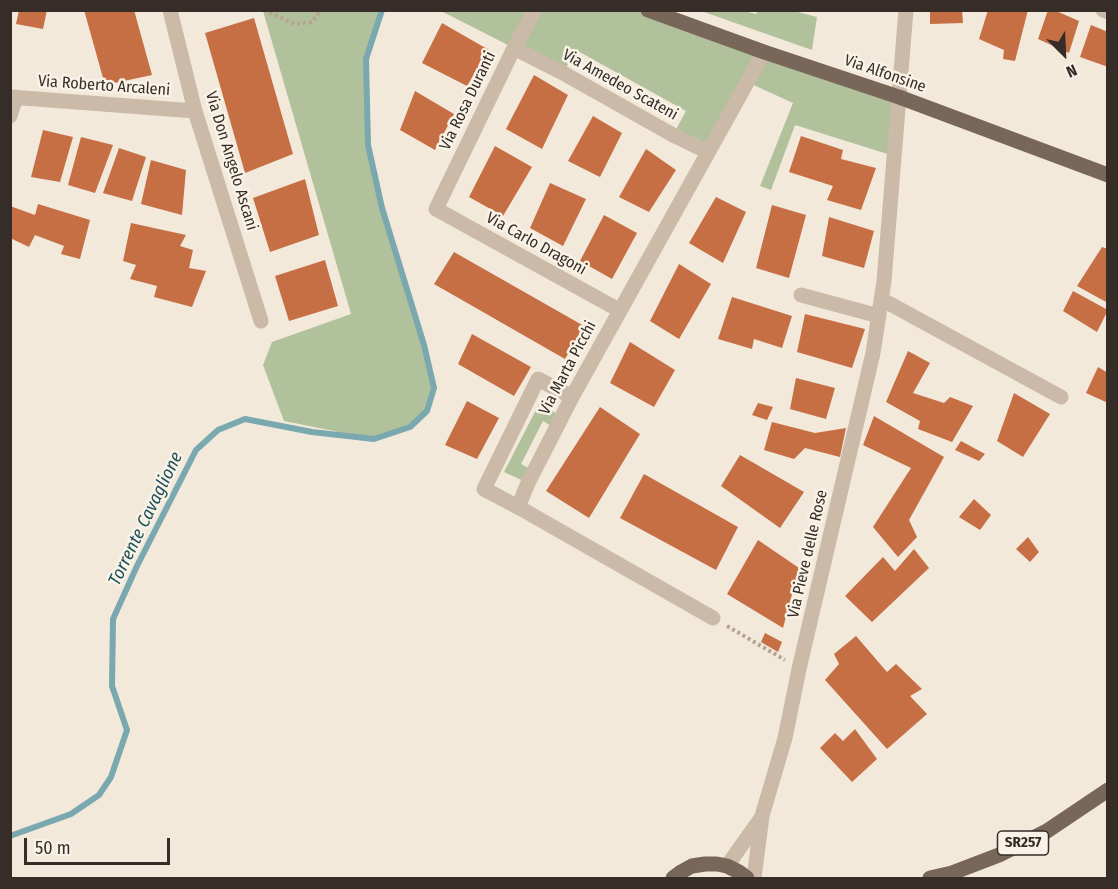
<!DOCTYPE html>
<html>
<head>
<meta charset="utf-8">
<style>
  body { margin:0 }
  #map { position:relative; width:1118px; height:889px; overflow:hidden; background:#f2e9db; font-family:"Fira Sans Condensed",sans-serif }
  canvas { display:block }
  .frame { position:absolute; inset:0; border:12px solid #362d28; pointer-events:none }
  .north { position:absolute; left:1034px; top:24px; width:60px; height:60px; -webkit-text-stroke:4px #f9f3e7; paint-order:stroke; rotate:156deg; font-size:16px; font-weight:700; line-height:24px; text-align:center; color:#362d28 }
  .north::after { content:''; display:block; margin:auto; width:21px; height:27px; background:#362d28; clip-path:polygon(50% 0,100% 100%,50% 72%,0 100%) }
  .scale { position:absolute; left:24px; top:838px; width:146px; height:27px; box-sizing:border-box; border:3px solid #362d28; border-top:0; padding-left:8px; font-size:18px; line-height:21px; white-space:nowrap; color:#362d28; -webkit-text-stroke:4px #f9f3e7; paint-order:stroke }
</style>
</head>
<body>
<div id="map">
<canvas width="1118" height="889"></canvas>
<div class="frame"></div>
<div class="north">N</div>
<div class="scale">50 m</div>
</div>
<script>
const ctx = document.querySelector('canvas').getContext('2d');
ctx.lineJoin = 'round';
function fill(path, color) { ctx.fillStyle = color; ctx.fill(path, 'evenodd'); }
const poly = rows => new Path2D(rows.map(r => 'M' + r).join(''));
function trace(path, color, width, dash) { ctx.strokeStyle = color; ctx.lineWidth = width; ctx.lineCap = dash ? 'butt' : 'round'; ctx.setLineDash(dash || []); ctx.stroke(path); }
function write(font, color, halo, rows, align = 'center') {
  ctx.font = font + ' "Fira Sans Condensed",sans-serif'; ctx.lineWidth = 5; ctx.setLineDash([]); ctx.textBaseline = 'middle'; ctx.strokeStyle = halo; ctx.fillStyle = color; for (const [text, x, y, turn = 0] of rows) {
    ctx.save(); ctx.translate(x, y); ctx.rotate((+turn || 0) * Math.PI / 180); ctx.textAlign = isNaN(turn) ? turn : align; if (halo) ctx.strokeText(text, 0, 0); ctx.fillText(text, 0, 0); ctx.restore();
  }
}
fill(poly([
  [263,11,382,11,366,59,368,145,382,208,424,345,434,388,427,411,410,427,374,439,284,421,263,365,272,342,351,314],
  [441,11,648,11,899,97,894,156,795,125,771,190,760,186,793,103,747,82,708,152,673,135,686,111,576,50,563,73],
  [701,11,744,11,756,14,758,11,794,11,817,17,812,50],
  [539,404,562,416,556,429,543,421,521,464,534,471,528,483,504,472]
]), '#b1c19b');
trace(poly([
  [10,836,71,814,99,795,111,777,127,730,112,686,113,619,137,566,196,450,218,430,245,419,312,432,374,439,410,427,427,411,434,388,424,345,382,208,368,145,366,59,382,10]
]), '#7aa8af', 6);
fill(poly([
  [19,10,47,10,43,29,16,24],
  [84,10,134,10,152,75,105,85],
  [930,10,962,10,963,23,930,24],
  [988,10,1028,10,1015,61,1003,59,1004,50,979,39],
  [1048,10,1054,10,1079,21,1069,53,1038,39],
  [254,18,293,154,245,173,205,33],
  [442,23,489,50,467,86,422,63],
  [1091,25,1108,32,1108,67,1080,57],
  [534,75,568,95,542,149,506,129],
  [415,91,454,114,435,150,400,130],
  [593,116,622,133,600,177,568,161],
  [43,130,73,137,60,182,31,177],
  [801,136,843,150,841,159,876,168,861,210,827,200,833,186,789,172],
  [81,137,113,145,95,193,68,185],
  [495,146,532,167,503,216,469,197],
  [119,148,146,157,132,201,103,193],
  [646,149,676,170,649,212,619,197],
  [151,160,186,170,182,215,141,204],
  [305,179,319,235,270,252,253,198],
  [550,183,586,199,563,246,530,228],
  [716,197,746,212,723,263,689,243],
  [38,204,90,220,80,259,61,254,64,246,35,235,29,247,10,238,10,206,35,215],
  [772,205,806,215,789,278,756,268],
  [604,215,637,233,612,279,580,261],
  [829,217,874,231,864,268,822,256],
  [131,223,186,235,180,246,193,250,189,268,206,271,192,307,154,297,157,286,130,279,136,265,123,261],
  [1102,247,1108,249,1108,303,1077,286],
  [454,252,584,326,565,359,434,284],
  [325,260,338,306,289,321,275,276],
  [679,264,711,284,679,339,650,321],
  [1073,291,1108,310,1097,332,1063,311],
  [732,297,792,316,782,348,754,339,752,349,718,339],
  [805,314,865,329,852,368,797,352],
  [472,334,531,367,514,396,458,364],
  [630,342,675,370,654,407,610,383],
  [908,351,930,363,913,393,944,403,950,397,973,406,952,442,918,429,920,421,886,402],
  [1098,367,1108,373,1108,403,1086,393],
  [796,378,835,388,826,419,790,409],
  [1014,393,1050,414,1023,457,997,441],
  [467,401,499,418,477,459,445,445],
  [758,403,773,407,767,420,752,415],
  [600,407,640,434,589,518,546,491],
  [874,416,944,457,909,520,917,537,898,557,873,527,911,468,863,445],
  [772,422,815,433,846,428,840,457,805,448,794,459,764,450],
  [961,441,985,454,979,461,955,450],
  [740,455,804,492,780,528,721,486],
  [644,474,738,527,716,570,620,518],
  [974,499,991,515,980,530,959,517],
  [1028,537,1039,552,1030,562,1016,549],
  [758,540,799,568,783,628,727,594],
  [914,549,929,568,872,622,845,596,883,557,895,571],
  [765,633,782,642,778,652,761,642],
  [856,636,887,672,896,664,922,689,910,696,927,714,887,749,825,680,839,664,834,654],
  [855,729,877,759,852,782,820,748,835,733,843,741]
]), '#c66f45');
trace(poly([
  [264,10,295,24,312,22,321,10],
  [727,626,785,660]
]), '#b6a491', 4, [3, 3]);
trace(poly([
  [170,10,195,111,261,321],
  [535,10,514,48,436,209,619,310],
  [1103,10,1108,12],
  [514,48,563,73,673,135,708,152],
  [10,97,195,111],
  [10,116,16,97],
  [801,295,879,316],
  [881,299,1061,397],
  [518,507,484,489,538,379,572,397],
  [713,618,518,507,528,483,572,397,764,52],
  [727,866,761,818],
  [754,878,762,816,785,738,799,669,873,353,884,281,906,10]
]), '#cabaa7', 15);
trace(poly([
  [648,10,764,52,899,97,1108,175],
  [673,878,681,872,692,866,705,864,717,864,727,866,739,872,747,878],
  [930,878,952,873,999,855,1047,831,1108,790]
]), '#786659', 15);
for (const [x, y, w] of [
  [1023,843,51]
]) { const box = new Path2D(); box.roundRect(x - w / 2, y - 12, w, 24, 4.5); ctx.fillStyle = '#f9f3e7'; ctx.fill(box); trace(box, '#362d28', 1.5); }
write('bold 15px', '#362d28', null, [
  ["SR257",1023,843]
]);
write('16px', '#362d28', '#f9f3e7', [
  ["Via Alfonsine",885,74,19],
  ["Via Amedeo Scateni",620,85,29],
  ["Via Roberto Arcaleni",104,86,4],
  ["Via Rosa Duranti",468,101,-64],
  ["Via Don Angelo Ascani",231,161,73],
  ["Via Carlo Dragoni",536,244,29],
  ["Via Marta Picchi",568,368,-62],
  ["Via Pieve delle Rose",808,554,-77]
]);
write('italic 18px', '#1d4f58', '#f9f3e7', [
  ["Torrente Cavaglione",146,519,-64]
]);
</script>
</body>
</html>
